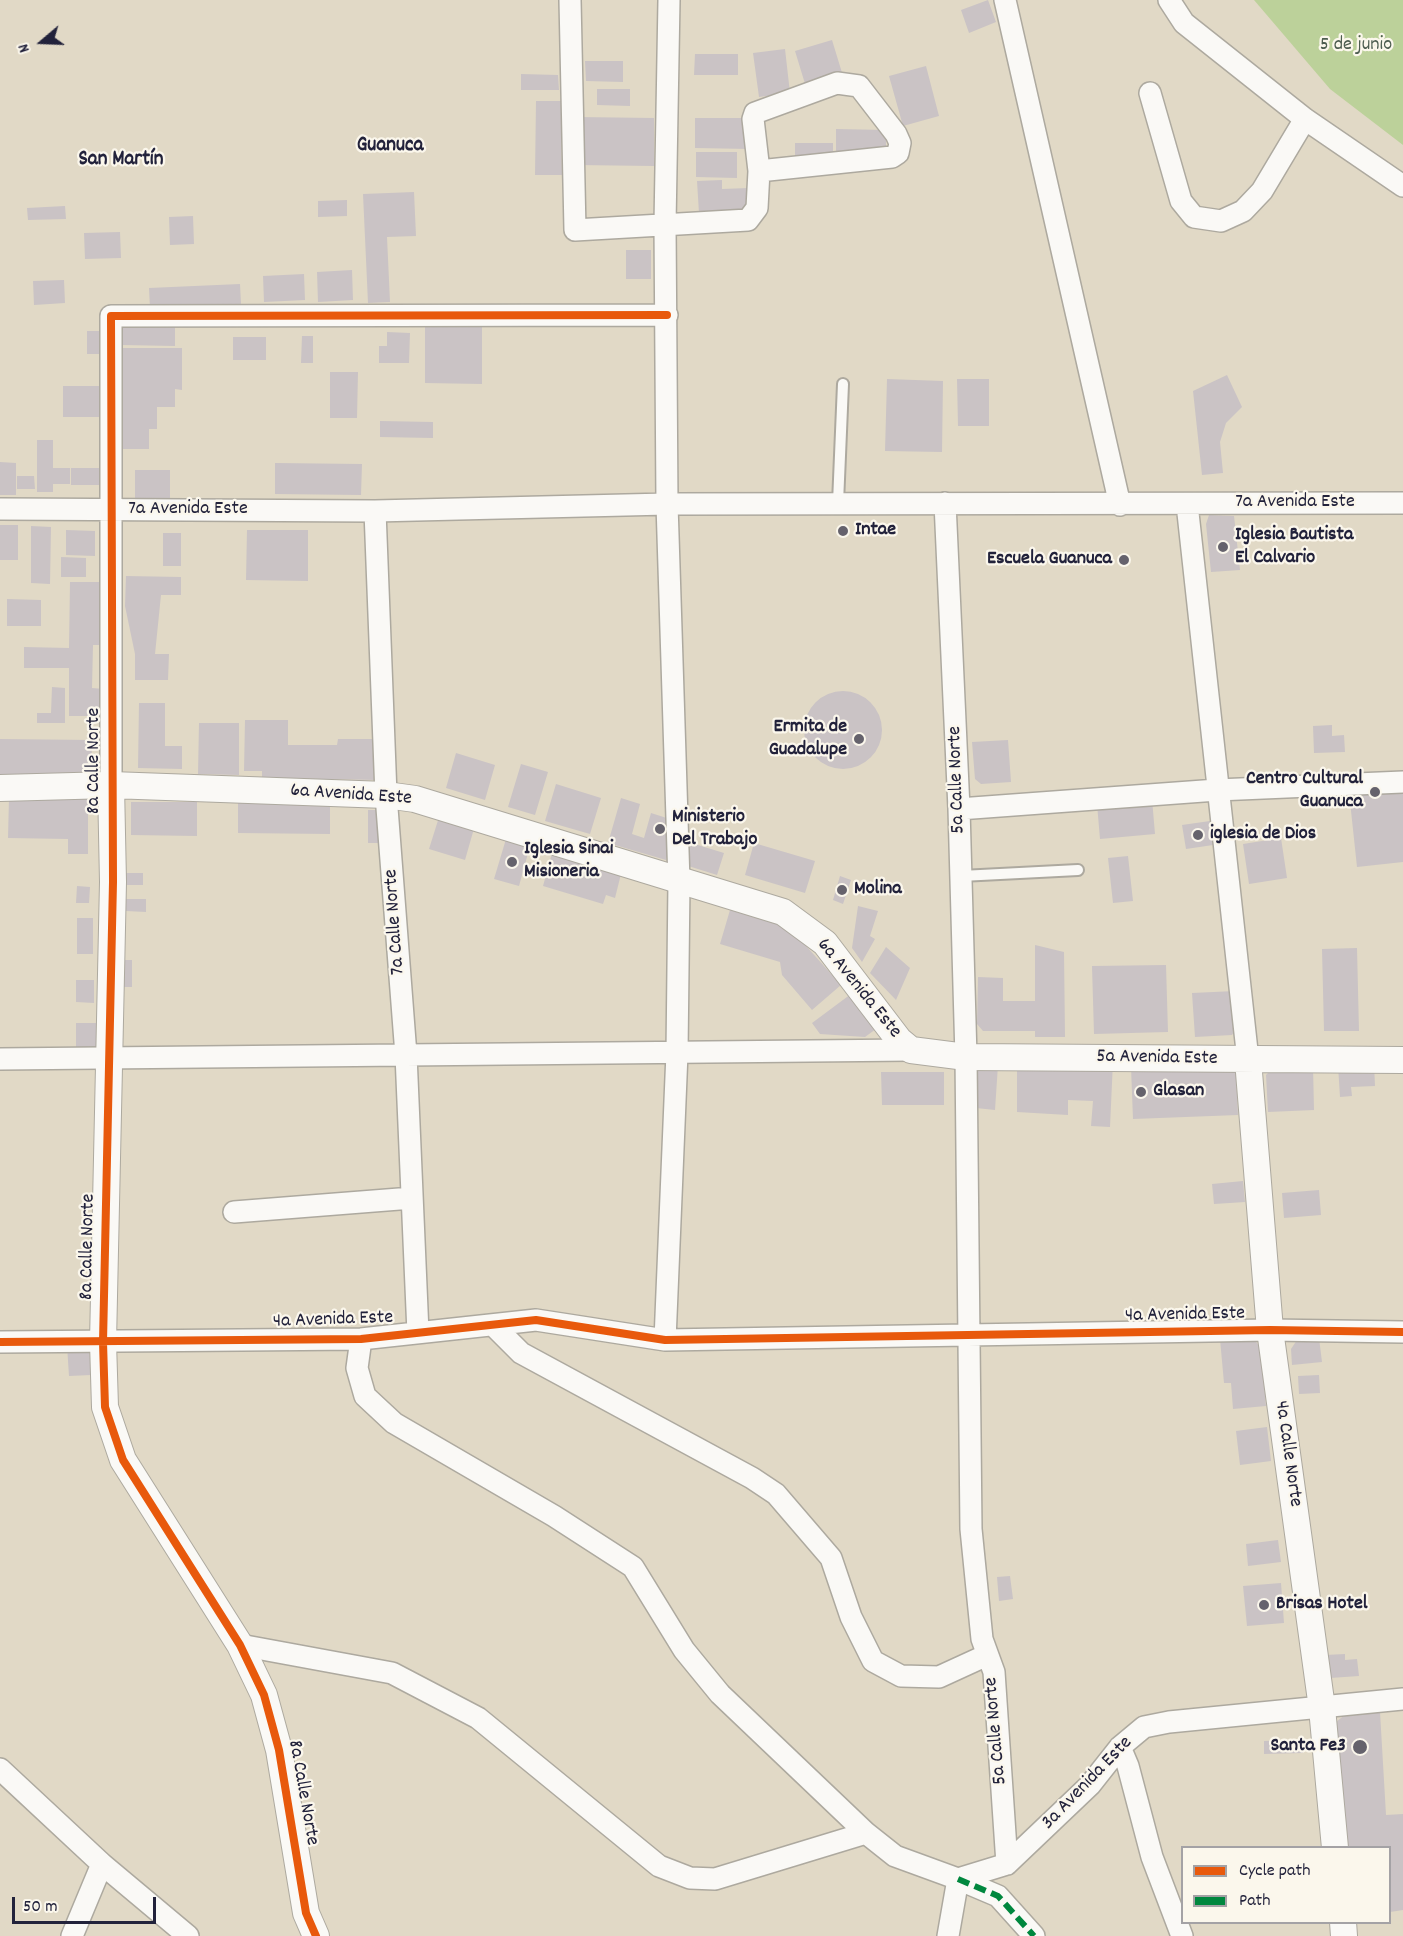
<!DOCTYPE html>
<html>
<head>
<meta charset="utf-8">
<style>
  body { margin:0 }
  #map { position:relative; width:1403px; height:1936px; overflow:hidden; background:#e1d9c6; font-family:Dekko,sans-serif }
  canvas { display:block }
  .legend { position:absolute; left:1181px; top:1846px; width:210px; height:78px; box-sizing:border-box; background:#fbf7ec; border:2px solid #a4a2a5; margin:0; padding:8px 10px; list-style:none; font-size:18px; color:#22223b }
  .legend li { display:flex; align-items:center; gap:12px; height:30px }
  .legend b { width:30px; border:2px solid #a4a2a5 }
  .north { position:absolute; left:12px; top:12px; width:60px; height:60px; -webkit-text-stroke:4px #fbf7ec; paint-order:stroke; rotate:251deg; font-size:16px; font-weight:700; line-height:24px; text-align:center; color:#22223b }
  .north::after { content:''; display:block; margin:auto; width:21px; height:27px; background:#22223b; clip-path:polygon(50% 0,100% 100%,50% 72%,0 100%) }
  .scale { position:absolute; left:12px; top:1897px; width:144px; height:27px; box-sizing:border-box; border:3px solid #22223b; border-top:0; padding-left:8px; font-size:18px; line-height:21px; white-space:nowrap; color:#22223b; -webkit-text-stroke:4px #fbf7ec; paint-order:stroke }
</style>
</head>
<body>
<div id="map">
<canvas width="1403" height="1936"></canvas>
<ul class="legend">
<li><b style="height:8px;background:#e8590c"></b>Cycle path</li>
<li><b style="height:8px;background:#00873e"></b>Path</li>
</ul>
<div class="north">N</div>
<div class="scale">50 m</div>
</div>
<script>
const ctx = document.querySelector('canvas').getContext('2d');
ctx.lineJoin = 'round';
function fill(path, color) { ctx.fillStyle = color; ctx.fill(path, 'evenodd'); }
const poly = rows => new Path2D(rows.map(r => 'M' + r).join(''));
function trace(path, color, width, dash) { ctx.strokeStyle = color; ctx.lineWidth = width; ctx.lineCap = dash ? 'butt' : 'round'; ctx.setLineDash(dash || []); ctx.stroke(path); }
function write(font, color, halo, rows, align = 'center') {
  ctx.font = font + ' Dekko,sans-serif'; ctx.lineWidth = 4.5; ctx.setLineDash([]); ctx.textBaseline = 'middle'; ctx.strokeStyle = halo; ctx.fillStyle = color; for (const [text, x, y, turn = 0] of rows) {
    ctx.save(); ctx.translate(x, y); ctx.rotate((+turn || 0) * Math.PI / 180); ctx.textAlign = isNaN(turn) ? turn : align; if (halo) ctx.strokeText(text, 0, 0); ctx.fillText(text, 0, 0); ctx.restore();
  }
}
fill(poly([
  [1254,0,1403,0,1403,145,1330,89]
]), '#bcd19a');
fill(poly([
  [988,0,996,22,969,33,961,10],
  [832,40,843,76,806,87,795,51],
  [785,49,790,93,759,97,753,53],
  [695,54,738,54,738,75,694,75],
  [585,61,623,61,623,82,586,81],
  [926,66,939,116,903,126,889,76],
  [521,74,558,75,559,90,521,90],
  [597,89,630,89,630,106,597,105],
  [536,101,568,101,568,137,561,137,562,175,535,175],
  [577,117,654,118,654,166,576,165],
  [695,118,749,118,749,149,695,148],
  [836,129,886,130,886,154,836,154],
  [795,143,833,143,833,163,795,163],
  [696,152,737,152,737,178,696,177],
  [722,180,722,189,749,188,750,211,699,213,697,181],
  [414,192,416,236,387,237,390,302,368,303,363,194],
  [347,200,347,216,318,217,318,201],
  [65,206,66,219,28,220,27,208],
  [193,216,194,244,170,245,169,217],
  [120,232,121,258,85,259,84,233],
  [626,250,651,250,651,279,626,279],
  [352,270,353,300,318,302,317,272],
  [304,274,305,300,264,302,263,276],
  [64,280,65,303,34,305,33,281],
  [240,284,241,304,150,308,149,288],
  [425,324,482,325,482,384,425,383],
  [121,327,175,327,175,346,121,345],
  [87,331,101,331,101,354,87,354],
  [387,332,410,333,409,363,379,363,379,346,387,346],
  [302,336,313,336,313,363,301,363],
  [233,337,266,337,266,360,233,360],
  [122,348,182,348,182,390,175,389,175,407,157,407,157,429,149,429,149,449,122,449],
  [330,372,358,372,357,418,330,418],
  [1227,375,1242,407,1226,423,1220,442,1223,473,1202,475,1193,391],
  [887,379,943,381,942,452,885,451],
  [957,379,989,379,989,426,958,426],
  [63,386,103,386,103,417,63,417],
  [380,421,433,422,433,438,380,437],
  [37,440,53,440,53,468,70,468,70,484,53,484,53,492,37,492],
  [0,462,16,463,16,495,0,495],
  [275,463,362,464,361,495,275,494],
  [71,468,103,468,103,485,71,485],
  [135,470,170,470,170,498,135,498],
  [17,476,34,476,35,489,17,489],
  [1209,515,1234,516,1240,570,1211,572,1206,524],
  [0,525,18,525,18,560,0,560],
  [31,526,51,527,50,584,31,583],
  [66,530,95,531,95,556,66,555],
  [247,530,308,530,308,581,246,580],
  [163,533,181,533,181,566,163,566],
  [61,557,86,558,86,577,61,577],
  [126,576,181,577,181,595,161,595,155,654,169,654,168,680,135,680,135,654,125,606],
  [70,582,102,582,102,645,93,645,92,688,104,689,104,716,69,716,69,668,24,668,24,647,69,648],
  [7,599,41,600,41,626,7,626],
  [52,687,65,688,65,723,37,723,37,713,51,713],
  '804 730a39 39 0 1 1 78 0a39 39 0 1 1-78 0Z',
  [139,703,165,703,165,746,182,746,182,769,138,768],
  [245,720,288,720,288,745,337,745,338,739,379,739,379,780,262,778,262,771,244,771],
  [199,723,239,723,239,775,198,774],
  [1332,725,1332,736,1344,735,1345,752,1314,753,1313,726],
  [0,739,92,740,91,782,0,781],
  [1008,740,1011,782,981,784,975,779,972,742],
  [456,753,495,765,485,800,446,788],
  [521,764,548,772,535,815,508,807],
  [556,784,601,798,590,834,545,821],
  [1403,787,1403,862,1357,867,1349,792],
  [238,797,330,798,330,834,238,833],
  [9,798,88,799,88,854,68,854,68,839,8,838],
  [621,798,640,804,632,834,644,838,651,813,676,821,666,860,608,843],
  [1152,799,1155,834,1100,839,1097,804],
  [131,802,197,802,197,836,131,835],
  [368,810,381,810,381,843,368,843],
  [440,814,475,825,465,860,429,849],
  [1210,821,1213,845,1186,849,1182,825],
  [1281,838,1287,878,1249,884,1243,844],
  [506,839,530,846,519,886,494,879],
  [688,842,724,853,717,875,682,864],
  [754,843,815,861,805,893,745,875],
  [552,853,621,874,615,898,606,895,603,904,543,886],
  [1128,856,1133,901,1113,903,1108,858],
  [125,873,143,873,143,885,125,885],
  [840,876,851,880,843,904,833,900],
  [77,886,90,887,89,903,76,903],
  [126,899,146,899,146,912,126,911],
  [858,906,878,911,870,936,875,939,862,962,852,948],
  [730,910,790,928,841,985,812,1010,782,975,780,962,720,944],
  [77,918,93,918,93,954,77,954],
  [1035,945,1064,952,1065,1037,1035,1037,1035,1031,983,1031,977,1024,978,977,1003,978,1003,1001,1035,1001],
  [886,947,910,968,896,1000,870,973],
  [1357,948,1359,1031,1324,1031,1322,949],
  [115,960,132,960,132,987,115,987],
  [1166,965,1168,1032,1094,1034,1092,966],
  [76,980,94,980,94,1003,76,1002],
  [1235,991,1237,1028,1232,1035,1195,1037,1192,993],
  [851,994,876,1029,865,1037,820,1034,812,1023],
  [76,1023,97,1023,97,1052,76,1052],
  [1017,1059,1113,1061,1110,1127,1091,1126,1093,1101,1068,1100,1068,1115,1017,1112],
  [1228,1062,1236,1073,1238,1115,1133,1119,1131,1067],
  [1374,1063,1375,1086,1351,1087,1352,1096,1340,1097,1338,1065],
  [998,1065,995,1110,976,1108,978,1070],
  [1313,1066,1314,1110,1268,1112,1266,1075,1274,1067],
  [881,1072,944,1072,944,1105,882,1105],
  [1243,1181,1245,1202,1214,1204,1212,1184],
  [1319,1190,1321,1215,1284,1218,1282,1193],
  [1252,1337,1261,1348,1266,1406,1233,1409,1231,1383,1224,1383,1220,1339],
  [1319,1338,1322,1362,1292,1365,1291,1349,1297,1340],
  [89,1344,91,1375,69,1376,67,1345],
  [1319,1375,1320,1393,1299,1394,1298,1376],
  [1267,1427,1271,1461,1240,1465,1236,1431],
  [1278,1540,1281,1562,1248,1566,1246,1544],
  [1010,1576,1013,1599,999,1601,997,1577],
  [1281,1583,1284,1623,1247,1626,1243,1586],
  [1345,1654,1345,1660,1357,1659,1359,1676,1330,1678,1325,1655],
  [1380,1712,1386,1815,1403,1814,1403,1910,1390,1912,1390,1848,1340,1848,1336,1722,1346,1714],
  [1302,1740,1303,1753,1264,1754,1264,1741]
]), '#cac3c5');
const service = poly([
  [838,503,843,384],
  [961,876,1078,870]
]);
const minor = poly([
  [570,0,575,230,748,220,757,208,759,171,753,119,755,113,837,83,859,86,896,134,900,143,898,153,892,157,759,171],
  [1005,0,1120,505],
  [1169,0,1184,23,1305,119,1403,186],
  [1150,93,1181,201,1194,217,1221,221,1243,211,1262,191,1305,119],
  [945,503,959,809,966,1057,971,1529,982,1639,994,1672,1007,1864],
  [1187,504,1248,1060],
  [0,509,375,511,667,504,1403,503],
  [375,511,386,795,406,1055,418,1333],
  [111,785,111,316,667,315],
  [959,809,1217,790,1403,782],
  [0,1059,911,1050],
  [234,1212,412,1198],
  [493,1325,521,1353,752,1478,776,1494,831,1558,851,1617,873,1661,901,1676,939,1677,987,1655],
  [361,1339,357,1368,365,1396,394,1423,554,1516,633,1567,684,1650,720,1694,866,1833,895,1856,958,1879,1007,1864,1090,1785,1120,1747,1144,1727,1169,1722,1403,1699],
  [665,1340,677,1053,679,882,667,504,665,224,669,0],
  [0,1342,361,1339,536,1320,665,1340,1270,1330,1403,1332],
  [240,1645,392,1673,478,1718,659,1866,690,1878,715,1879,866,1833],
  [1120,1747,1128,1766,1152,1857,1182,1936],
  [0,1769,102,1864,188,1936],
  [72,1936,102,1864],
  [948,1936,958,1879,998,1896,1034,1936]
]);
const tertiary = poly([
  [111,785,113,882,103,1342,105,1407,123,1460,240,1645,264,1695,279,1750,306,1913,316,1936],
  [0,788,111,785,386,795,415,799,783,912,825,943,899,1040,911,1050,966,1057,1403,1060],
  [1248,1060,1270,1330,1322,1708,1335,1848],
  [1343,1922,1344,1936]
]);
trace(service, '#ada99f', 14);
trace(minor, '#ada99f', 24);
trace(tertiary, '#ada99f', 28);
trace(service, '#faf9f6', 10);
trace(minor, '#faf9f6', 21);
trace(tertiary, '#faf9f6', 26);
trace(poly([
  [958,1879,998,1896,1034,1936]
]), '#00873e', 6, [12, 6]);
trace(poly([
  [0,1342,361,1339,536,1320,665,1340,1270,1330,1403,1332],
  [316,1936,306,1913,279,1750,264,1695,240,1645,123,1460,105,1407,103,1342,113,882,111,316,667,315]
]), '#e8590c', 8);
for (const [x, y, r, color] of [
  [843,531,6,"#65626c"],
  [1223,547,6,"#65626c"],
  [1124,560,6,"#65626c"],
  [859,739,6,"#65626c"],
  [1375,792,6,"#65626c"],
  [660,829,6,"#65626c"],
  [1198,835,6,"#65626c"],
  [512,862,6,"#65626c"],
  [842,890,6,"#65626c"],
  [1141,1092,6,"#65626c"],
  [1264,1605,6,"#65626c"],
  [1360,1747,8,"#65626c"]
]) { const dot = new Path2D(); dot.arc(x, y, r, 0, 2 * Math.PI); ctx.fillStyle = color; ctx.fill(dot); trace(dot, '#fbf7ec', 2); }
write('20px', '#4d5d50', '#fbf7ec', [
  ["5 de junio",1356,46]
]);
write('20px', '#22223b', '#fbf7ec', [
  ["7a Avenida Este",1295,503],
  ["7a Avenida Este",188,510],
  ["8a Calle Norte",95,761,-90],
  ["5a Calle Norte",958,780,-92],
  ["6a Avenida Este",351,796,4],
  ["7a Calle Norte",396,922,-94],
  ["6a Avenida Este",858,989,51],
  ["5a Avenida Este",1157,1059,1],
  ["8a Calle Norte",89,1247,-89],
  ["4a Avenida Este",1185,1316,-1],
  ["4a Avenida Este",333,1321,-2],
  ["4a Calle Norte",1287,1454,82],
  ["5a Calle Norte",997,1731,-95],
  ["3a Avenida Este",1088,1784,-46],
  ["8a Calle Norte",302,1793,80]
]);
write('bold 20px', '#22223b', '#fbf7ec', [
  ["Intae",855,531],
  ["Iglesia Bautista",1235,536],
  ["El Calvario",1235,559],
  ["Escuela Guanuca",1112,560,"right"],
  ["Ermita de",847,728,"right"],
  ["Guadalupe",847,751,"right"],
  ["Centro Cultural",1363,780,"right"],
  ["Guanuca",1363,803,"right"],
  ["Ministerio",672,818],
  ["Del Trabajo",672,841],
  ["iglesia de Dios",1210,835],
  ["Iglesia Sinai",524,850],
  ["Misioneria",524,873],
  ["Molina",854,890],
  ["Glasan",1153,1092],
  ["Brisas Hotel",1276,1605],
  ["Santa Fe3",1346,1747,"right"]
], 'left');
write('bold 21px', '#22223b', '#fbf7ec', [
  ["Guanuca",390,147],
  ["San Martín",121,161]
]);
</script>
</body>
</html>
